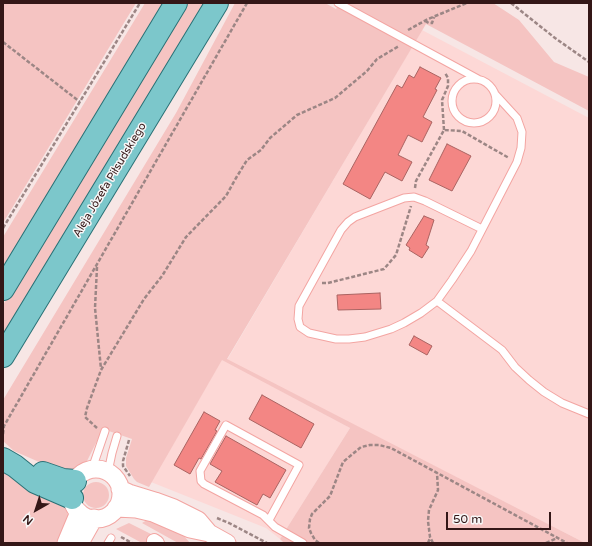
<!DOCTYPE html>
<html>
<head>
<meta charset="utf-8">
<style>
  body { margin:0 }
  #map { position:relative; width:592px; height:546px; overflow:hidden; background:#f7e6e5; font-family:"Varela Round",sans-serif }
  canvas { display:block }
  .frame { position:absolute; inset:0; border:4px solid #341717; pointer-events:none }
  .north { position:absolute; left:16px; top:490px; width:40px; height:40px; -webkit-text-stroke:3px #f7f7f7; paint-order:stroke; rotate:219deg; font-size:11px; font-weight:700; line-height:16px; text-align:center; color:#341717 }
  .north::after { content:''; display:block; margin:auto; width:14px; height:18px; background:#341717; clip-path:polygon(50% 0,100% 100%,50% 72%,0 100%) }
  .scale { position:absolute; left:446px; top:512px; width:105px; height:18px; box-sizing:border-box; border:2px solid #341717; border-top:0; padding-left:5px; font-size:12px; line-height:14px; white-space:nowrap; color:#341717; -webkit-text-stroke:3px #f7f7f7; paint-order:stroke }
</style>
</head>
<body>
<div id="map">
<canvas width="592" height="546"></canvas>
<div class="frame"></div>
<div class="north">N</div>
<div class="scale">50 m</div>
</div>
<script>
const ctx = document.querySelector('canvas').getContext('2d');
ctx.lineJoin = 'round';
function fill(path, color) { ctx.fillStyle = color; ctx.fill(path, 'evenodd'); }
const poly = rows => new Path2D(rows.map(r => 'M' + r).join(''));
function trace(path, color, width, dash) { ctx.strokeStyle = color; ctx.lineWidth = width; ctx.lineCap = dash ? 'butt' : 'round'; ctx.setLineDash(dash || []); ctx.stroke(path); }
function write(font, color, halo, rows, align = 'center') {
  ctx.font = font + ' "Varela Round",sans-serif'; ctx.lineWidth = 3; ctx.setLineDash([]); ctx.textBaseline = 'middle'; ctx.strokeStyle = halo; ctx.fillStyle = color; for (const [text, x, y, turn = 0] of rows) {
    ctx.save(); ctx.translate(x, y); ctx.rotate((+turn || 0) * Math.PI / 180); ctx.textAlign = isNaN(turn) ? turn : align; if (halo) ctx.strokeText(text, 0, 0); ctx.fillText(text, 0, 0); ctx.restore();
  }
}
fill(poly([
  [422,30,589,118,589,543,585,543,227,360],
  [222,359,350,428,280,539,266,528,151,482]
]), '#fdd8d6');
fill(poly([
  [3,3,136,3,3,223],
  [145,3,166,3,3,271,3,237],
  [186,3,208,3,3,340,3,305],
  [235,3,325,3,336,9,340,3,493,3,519,20,554,62,589,77,589,111,426,24,227,359,585,543,284,543,280,539,350,428,222,360,149,487,137,482,134,479,126,466,126,458,132,439,103,429,86,463,73,471,62,472,14,451,3,441,3,400,176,113],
  [3,471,65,506,69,518,56,543,3,543],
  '83 495a13 13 0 1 1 26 0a13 13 0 1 1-26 0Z',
  [147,520,184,536,190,543,178,543,142,523],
  [129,523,153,535,149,543,142,543,116,529]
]), '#f5c4c2');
const building = poly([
  [420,67,441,78,435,89,437,90,423,117,432,122,422,142,408,135,398,155,412,162,402,181,385,172,370,199,343,184,397,85,402,88,409,75,414,78,420,67],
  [447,144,471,156,452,191,429,180,447,144],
  [424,216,434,220,426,245,429,247,422,258,409,250,410,248,406,245,424,216],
  [380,293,381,309,338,310,337,295,380,293],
  [414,336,432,346,427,355,409,345,414,336],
  [262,395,314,424,301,448,249,419,262,395],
  [204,412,220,421,215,430,217,431,201,459,199,458,190,474,174,465,204,412],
  [226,436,286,470,270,498,263,494,257,505,215,482,222,471,210,464,226,436]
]);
fill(building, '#f38684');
trace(building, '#ab6462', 1);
const service = poly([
  [338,3,478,79],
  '452 101a22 22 0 1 1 44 0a22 22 0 1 1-44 0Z',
  [482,229,425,201,414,197,404,198,355,217,348,222,341,230,299,306,298,319,300,327,309,333,336,339,349,339,365,337,391,329,404,323,421,313,437,301,452,280,471,251,517,162,521,148,522,132,517,118,495,94],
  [437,301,502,350,515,367,529,380,544,392,562,403,589,414],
  [92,469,105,431],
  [108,472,112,453,117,436],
  [269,520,299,465,226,425,200,471,201,481,204,484,263,515,275,527,303,543],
  [108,543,111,538]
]);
const minor = poly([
  [154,541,157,543]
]);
const tertiary = poly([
  '71 494a25 25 0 1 1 50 0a25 25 0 1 1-50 0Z',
  [120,489,129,493,155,501,174,508,198,520,209,533,227,543],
  [116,508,136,509,153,513,190,529,209,533],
  [66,543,79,512],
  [80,543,94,518]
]);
const primary = poly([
  [3,289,176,3],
  [3,356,217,3],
  [3,459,15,466,35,482,72,498],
  [43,473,63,480,75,481]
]);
trace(service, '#f3a5a2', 9);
trace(minor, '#f3a5a2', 16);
trace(tertiary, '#f3a5a2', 19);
trace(primary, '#2a7176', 24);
trace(poly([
  [511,3,555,38,589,62],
  [425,21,429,23,432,23,434,17],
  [408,30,428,19,467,3],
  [3,42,80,102],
  [444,130,442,100,448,86,448,78,445,73],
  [415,188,416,181,444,130,462,131,509,158],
  [3,228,140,3],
  [97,267,95,308,101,369],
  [322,283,328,283,384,269,396,255,411,206],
  [97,428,85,417,87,408,101,370,144,299,162,276,186,237,226,196,236,178,247,160,261,150,270,138,297,115,335,98,367,71,377,59,399,46],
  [3,434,4,426,247,3],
  [129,440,123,461,123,466,130,476],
  [217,518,229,523,267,543],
  [121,537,132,543],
  [319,543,315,540,311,533,309,528,310,519,312,514,330,496,343,462,361,447,370,445,379,445,391,448,567,543],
  [428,543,430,538],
  [433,543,430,537,428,521,429,510,438,490,437,473],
  [546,543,557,538]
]), '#9c8685', 2.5, [4, 2]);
trace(service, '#fff', 7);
trace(minor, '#fff', 14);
trace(tertiary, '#fff', 17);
trace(primary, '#7cc7cb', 22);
write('11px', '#341717', '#f7f7f7', [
  ["Aleja Józefa Piłsudskiego",110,180,-59]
]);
</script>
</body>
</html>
